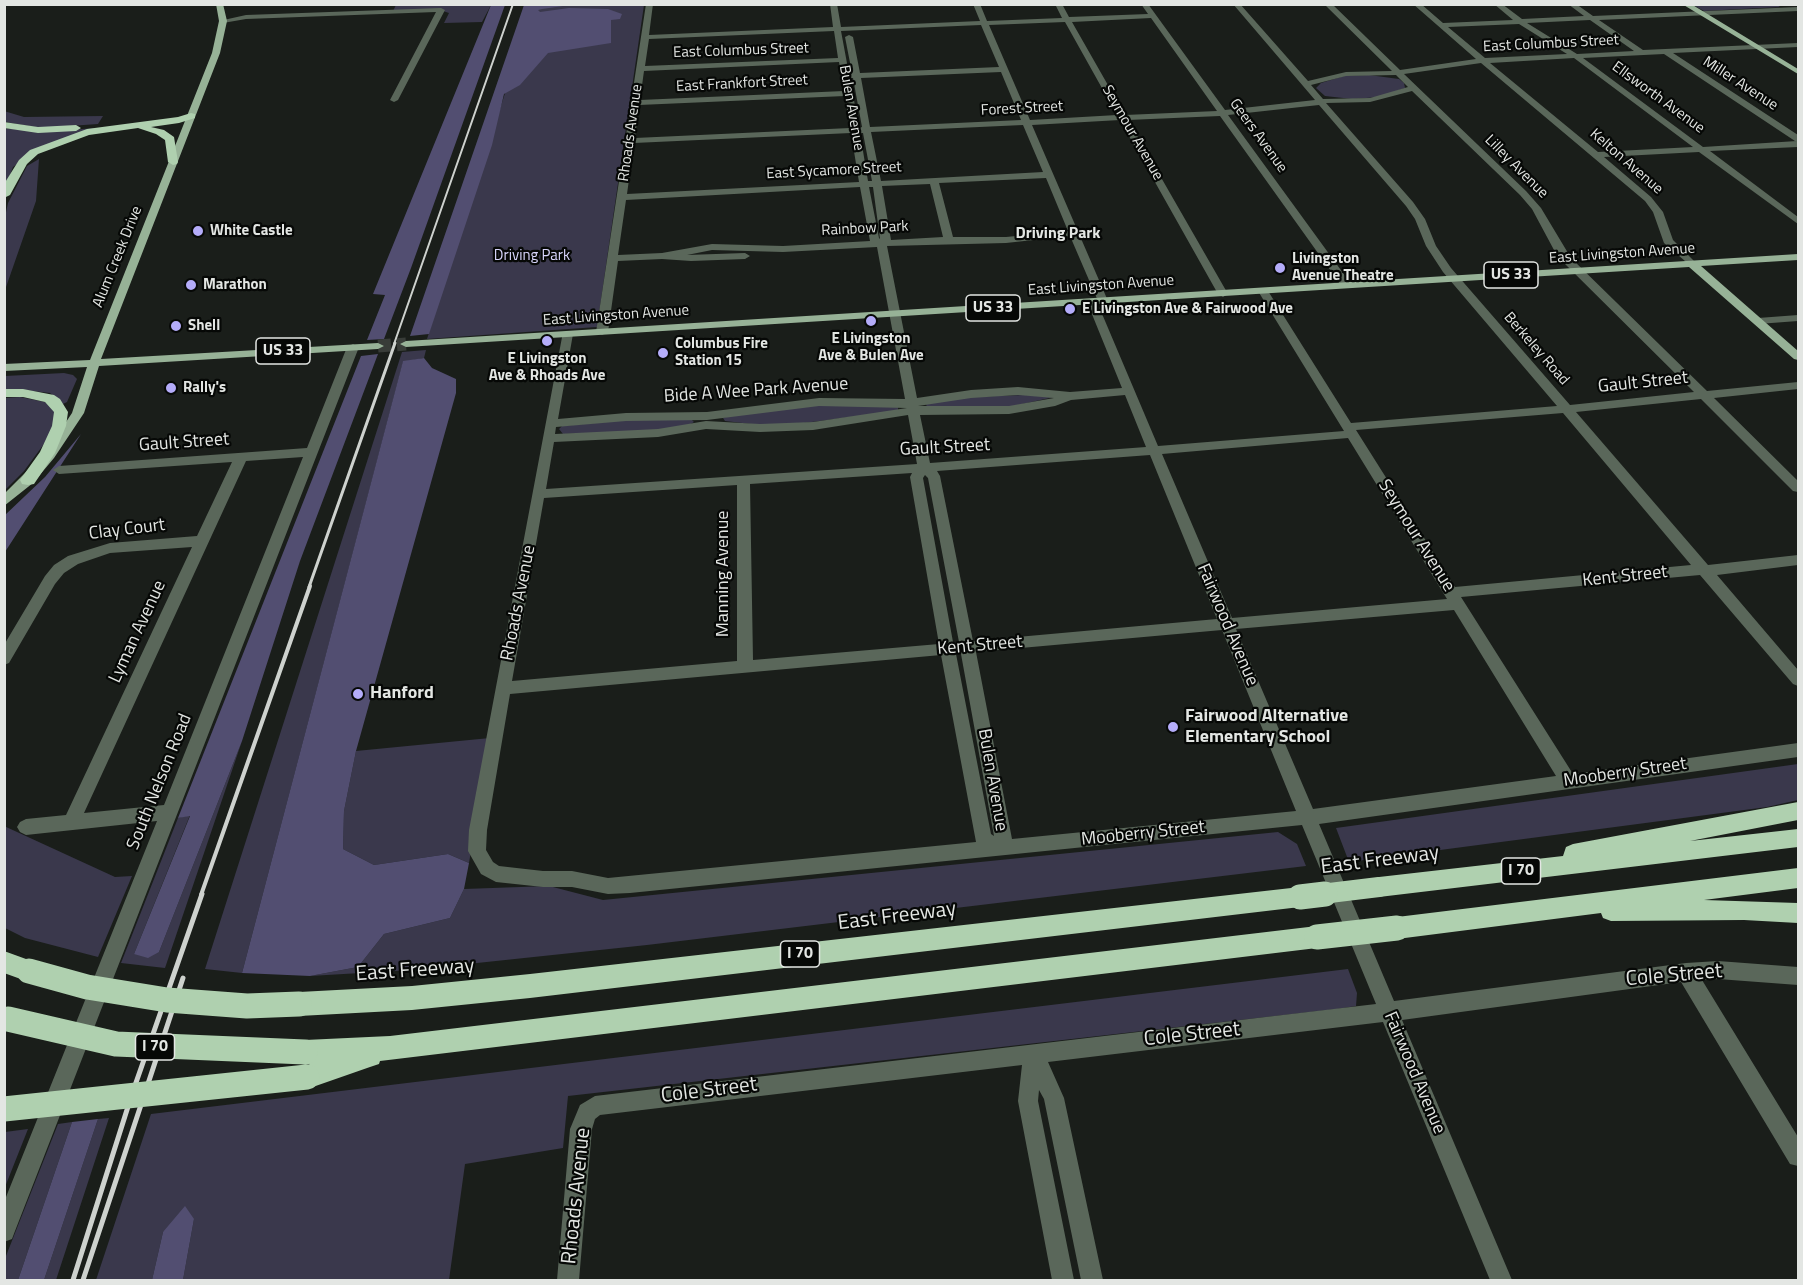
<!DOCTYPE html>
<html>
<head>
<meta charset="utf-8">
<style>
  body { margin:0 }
  #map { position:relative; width:1803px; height:1285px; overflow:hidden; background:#1a1e1a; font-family:"Titillium Web",sans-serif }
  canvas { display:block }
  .frame { position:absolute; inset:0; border:6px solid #e3e6e3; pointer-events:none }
</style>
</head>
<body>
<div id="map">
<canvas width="1803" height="1285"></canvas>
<div class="frame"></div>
</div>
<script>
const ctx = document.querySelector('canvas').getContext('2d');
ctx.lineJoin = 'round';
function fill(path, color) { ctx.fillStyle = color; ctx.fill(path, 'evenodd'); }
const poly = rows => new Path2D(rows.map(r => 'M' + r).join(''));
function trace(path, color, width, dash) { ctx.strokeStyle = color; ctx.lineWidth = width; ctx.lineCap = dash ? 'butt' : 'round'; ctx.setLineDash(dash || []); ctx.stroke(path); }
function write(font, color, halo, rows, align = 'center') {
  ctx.font = font + ' "Titillium Web",sans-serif'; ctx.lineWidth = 4.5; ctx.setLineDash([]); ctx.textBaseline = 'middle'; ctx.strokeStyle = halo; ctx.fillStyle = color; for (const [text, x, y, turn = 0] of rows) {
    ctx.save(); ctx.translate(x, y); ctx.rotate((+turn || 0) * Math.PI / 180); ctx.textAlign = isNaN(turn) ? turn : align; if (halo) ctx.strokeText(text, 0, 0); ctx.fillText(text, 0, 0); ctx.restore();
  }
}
fill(poly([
  [1775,4,1780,7,1704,11,1693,5],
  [396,5,491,5,482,22,444,23,449,13,437,9,393,11],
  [533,5,644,5,597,327,427,339],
  [1369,75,1399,79,1404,83,1405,88,1380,97,1352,99,1325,96,1316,88,1321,83,1344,76],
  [4,111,24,117,103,116,98,124,41,128,5,122],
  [5,128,41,132,96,128,40,147,13,167,5,188],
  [39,159,36,201,5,290,5,217,8,203,27,166],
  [426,350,424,358,403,362,242,973,205,969,402,352],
  [64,373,73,375,77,379,67,402,63,404,50,393,24,390,5,391,5,376],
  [1025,395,1054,397,1009,407,927,407,926,404,968,397],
  [20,397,45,402,57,413,55,429,24,471,5,490,5,398],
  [831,404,898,406,898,411,796,424,760,425,725,421,723,418,734,414],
  [691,419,694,422,689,425,658,431,563,434,559,429,562,426,627,420],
  [490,738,469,863,448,854,374,865,343,849,344,811,356,751],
  [242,741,165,968,121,963,178,818,190,815,134,954,159,952],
  [1798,764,1798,800,1767,807,1349,862,1336,828],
  [4,826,115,877,132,876,98,957,25,938,5,928],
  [1278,832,1297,844,1306,866,647,945,411,970,310,976,358,967,384,934,450,918,464,889,549,886,603,900],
  [1348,969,1357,993,1356,1006,1337,1009,568,1096,563,1148,465,1164,449,1280,183,1280,194,1219,163,1232,152,1280,96,1280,151,1114],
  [109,1118,56,1280,44,1280,98,1119],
  [72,1122,18,1280,5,1280,4,1261,58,1124],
  [28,1129,5,1187,5,1132]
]), '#3a384c');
fill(poly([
  [491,5,505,5,411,268,384,339,367,340,385,295,373,294],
  [524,5,570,5,542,9,538,10,540,12,569,8,608,9,622,14,620,19,611,20,611,43,548,53,520,85,504,94,492,145,429,334,410,336],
  [378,354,300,561,242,741,159,952,148,958,134,954,190,816,178,818,361,356],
  [424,358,432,368,456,379,456,393,356,751,344,811,343,849,374,865,448,854,469,863,464,889,450,918,384,934,358,967,310,976,242,973,403,361],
  [81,434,5,552,4,516,45,477],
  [98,1119,44,1280,18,1280,72,1122],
  [185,1206,194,1219,183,1280,152,1280,163,1232]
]), '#524e71');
trace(poly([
  [378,346,406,344]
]), '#383c38', 13, [13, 6]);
fill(poly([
  [646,4,653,4,649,35,833,27,830,4,837,4,841,27,980,21,973,4,980,4,987,21,1062,18,1055,4,1062,4,1069,17,1148,14,1141,4,1148,4,1225,110,1315,100,1233,4,1240,4,1308,81,1346,72,1392,71,1324,4,1332,4,1400,70,1476,59,1413,4,1421,4,1443,23,1513,20,1494,4,1502,4,1522,19,1584,16,1568,4,1576,4,1593,16,1798,7,1798,11,1599,20,1643,50,1798,43,1798,47,1673,53,1798,135,1798,147,1710,151,1798,217,1798,224,1699,152,1604,157,1651,197,1663,212,1673,240,1697,264,1692,267,1664,243,1653,212,1645,201,1481,63,1404,74,1526,191,1541,208,1571,258,1707,391,1798,382,1798,389,1714,398,1798,481,1798,492,1793,491,1701,399,1576,412,1708,565,1798,555,1798,565,1717,575,1798,670,1798,686,1793,684,1700,575,1461,597,1573,774,1798,743,1798,757,1319,824,1394,1001,1686,963,1718,961,1798,967,1798,985,1718,979,1702,980,1798,1137,1798,1166,1790,1164,1681,982,1402,1020,1512,1280,1490,1280,1383,1022,1048,1062,1064,1098,1103,1280,1081,1280,1044,1099,1039,1090,1038,1101,1074,1280,1052,1280,1018,1101,1022,1065,600,1115,595,1119,592,1129,579,1280,557,1280,570,1129,580,1105,595,1096,1376,1004,1302,825,630,893,608,894,572,887,543,887,496,882,481,874,468,851,469,830,563,332,571,332,573,334,558,419,626,413,707,412,819,398,905,399,877,247,783,252,712,250,687,255,745,253,750,256,745,259,691,261,662,259,618,261,608,332,602,335,596,332,646,4],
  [1151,18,1217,111,1125,115,1072,22,1151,18],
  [1590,20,1634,51,1577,54,1527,23,1590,20],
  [1065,22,1117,115,1030,120,989,25,1065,22],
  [1519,24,1567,54,1485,58,1448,27,1519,24],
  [981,25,999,67,860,73,853,37,849,35,845,37,852,73,849,74,841,31,981,25],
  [834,31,838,58,645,66,649,39,834,31],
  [1664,54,1795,141,1797,141,1703,147,1583,58,1664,54],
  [1574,58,1693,147,1598,152,1490,63,1574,58],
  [839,62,844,91,640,100,644,71,839,62],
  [1001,72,1021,120,870,127,861,78,1001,72],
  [1396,75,1408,87,1370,98,1323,99,1311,85,1346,76,1396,75],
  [850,78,853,78,862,127,859,128,850,78],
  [1412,91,1520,195,1532,209,1554,250,1563,262,1694,392,1570,405,1451,268,1436,246,1425,219,1413,202,1326,103,1370,102,1412,91],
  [845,96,850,128,635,138,639,105,845,96],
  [1319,105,1406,206,1415,219,1426,246,1443,272,1557,406,1351,423,1268,291,1263,288,1258,291,1344,431,1158,446,1097,302,1092,299,1087,302,1122,388,1070,392,1018,387,971,390,917,398,887,246,1006,243,1070,236,1098,301,1103,304,1108,301,1032,125,1120,120,1218,294,1223,297,1228,294,1128,120,1220,116,1343,288,1351,288,1351,284,1228,115,1319,105],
  [1023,125,1043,172,881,181,871,132,1023,125],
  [851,133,859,182,627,194,634,143,851,133],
  [860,133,863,133,872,181,868,181,860,133],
  [1046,178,1068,231,1006,237,953,237,939,183,1046,178],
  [930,184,943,237,891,240,882,186,930,184],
  [860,187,870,241,783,246,712,244,662,253,618,255,626,200,860,187],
  [869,187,873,187,880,239,879,238,869,187],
  [1018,395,1054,398,1009,406,918,406,971,398,1018,395],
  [1125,395,1146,447,930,463,920,415,1009,414,1055,406,1071,400,1125,395],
  [819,406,907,408,813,422,760,424,706,421,658,429,555,434,556,427,626,421,707,420,819,406],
  [1563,413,1691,565,1455,587,1356,430,1563,413],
  [908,415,917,464,546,489,554,442,658,437,706,429,760,432,813,430,908,415],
  [1348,438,1447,599,1232,618,1162,454,1348,438],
  [1150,455,1217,619,973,641,940,476,937,471,1150,455],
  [912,473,910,477,939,644,753,660,750,484,912,473],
  [925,475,928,478,959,642,953,642,923,478,925,475],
  [737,485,737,661,512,681,544,498,737,485],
  [1454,610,1556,776,1313,809,1236,629,1454,610],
  [1222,630,1296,811,1012,839,976,652,1222,630],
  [956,654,961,654,994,836,991,834,956,654],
  [941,655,976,842,608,878,572,871,543,871,499,866,493,862,486,850,487,830,510,694,941,655],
  [441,8,445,10,398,100,394,102,390,100,436,12,246,19,223,23,219,21,246,15,441,8],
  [1798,315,1798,321,1758,324,1752,321,1758,318,1798,315],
  [353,344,359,347,318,452,15,1231,12,1239,4,1242,4,1202,157,821,26,835,20,832,17,827,20,822,26,819,66,815,192,547,110,553,78,564,64,573,55,584,9,663,4,665,4,645,45,576,54,565,68,556,110,543,197,536,232,462,59,474,53,470,59,466,307,448,347,347,353,344],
  [303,457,164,805,84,813,246,461,303,457]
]), '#5a675a');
fill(poly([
  [216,4,223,4,227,21,220,53,101,359,378,343,384,346,378,349,99,366,84,413,54,458,33,483,4,506,4,494,46,452,72,413,87,367,4,371,4,364,90,360,212,53,219,21,216,4],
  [1682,4,1691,4,1798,69,1798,74,1682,4],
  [1798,254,1798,260,1701,266,1798,351,1798,360,1794,359,1689,267,406,347,400,344,406,341,1798,254]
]), '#97b297');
fill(poly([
  [191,113,195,114,195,118,179,123,151,127,164,130,174,137,178,162,177,164,173,165,168,162,165,140,156,134,138,128,89,135,38,154,27,164,10,195,4,198,4,184,19,160,30,150,87,129,178,117,191,113],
  [4,122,38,127,76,125,81,128,76,131,38,133,4,128,4,122],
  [4,389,23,389,54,395,60,399,68,412,66,426,55,453,34,484,28,485,22,484,20,480,40,452,52,426,54,412,45,402,23,397,4,397,4,389],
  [1798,802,1798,820,1690,841,1798,829,1798,847,1379,897,1371,894,1368,887,1371,880,1379,877,1563,856,1566,847,1573,844,1798,802],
  [1798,868,1798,888,1704,900,1798,903,1798,923,1744,920,1611,921,1603,918,1601,913,1397,939,1389,936,1386,928,1389,920,1397,917,1798,868],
  [1300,887,1308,890,1311,897,1308,904,1300,907,530,998,412,1010,299,1016,291,1012,287,1004,291,996,299,992,412,986,530,974,1300,887],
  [1317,926,1325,929,1328,937,1325,945,1317,948,380,1061,379,1064,370,1067,307,1089,298,1086,295,1077,298,1068,310,1064,296,1061,293,1052,296,1043,305,1040,390,1036,1317,926],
  [4,951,37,963,40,971,37,979,29,982,4,973,4,951]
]), '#afd0af');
trace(poly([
  [394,344,513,4]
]), '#ced2ce', 2);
trace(poly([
  [309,587,395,343]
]), '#ced2ce', 3);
trace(poly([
  [201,895,310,586]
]), '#ced2ce', 4);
trace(poly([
  [73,1280,132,1094,202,894],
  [83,1280,183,978]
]), '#ced2ce', 5);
trace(poly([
  [1313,895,1379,887]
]), '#afd0af', 20);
trace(poly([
  [1300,897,1325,894],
  [1317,937,1397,928],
  [29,971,87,987,167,1000,247,1006,299,1004],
  [8,1019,116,1044,305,1052],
  [4,1109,307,1077]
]), '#afd0af', 25);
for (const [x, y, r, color] of [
  [198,231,6,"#b4acf9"],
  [1280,268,6,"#b4acf9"],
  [191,285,6,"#b4acf9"],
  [1070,309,6,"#b4acf9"],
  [871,321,6,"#b4acf9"],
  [176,326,6,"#b4acf9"],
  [547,341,6,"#b4acf9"],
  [663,353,6,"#b4acf9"],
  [171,388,6,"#b4acf9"],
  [358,694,6,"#b4acf9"],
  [1173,727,6,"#b4acf9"]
]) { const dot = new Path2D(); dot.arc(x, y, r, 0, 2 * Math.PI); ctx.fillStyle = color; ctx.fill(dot); trace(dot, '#060806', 2); }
write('15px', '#e3e6e3', '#060806', [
  ["East Columbus Street",1551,44,-3],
  ["East Columbus Street",741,51,-2],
  ["East Frankfort Street",742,84,-3],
  ["Miller Avenue",1740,84,33],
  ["Ellsworth Avenue",1658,98,36],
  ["Bulen Avenue",851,108,80],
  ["Forest Street",1022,109,-3],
  ["Rhoads Avenue",631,133,-82],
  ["Seymour Avenue",1132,133,60],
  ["Geers Avenue",1258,136,54],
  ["Kelton Avenue",1626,162,41],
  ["Lilley Avenue",1516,167,45],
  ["East Sycamore Street",834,171,-3],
  ["Rainbow Park",865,229,-3],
  ["East Livingston Avenue",1622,254,-4],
  ["Alum Creek Drive",118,257,-68],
  ["East Livingston Avenue",1101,286,-4],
  ["East Livingston Avenue",616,316,-4],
  ["Berkeley Road",1536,349,49]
]);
write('bold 15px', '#e3e6e3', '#060806', [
  ["White Castle",210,231],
  ["Livingston",1292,259],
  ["Avenue Theatre",1292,276],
  ["Marathon",203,285],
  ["E Livingston Ave & Fairwood Ave",1082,309],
  ["Shell",188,326],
  ["E Livingston",871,339,"center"],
  ["Ave & Bulen Ave",871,356,"center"],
  ["Columbus Fire",675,344],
  ["Station 15",675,361],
  ["E Livingston",547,359,"center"],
  ["Ave & Rhoads Ave",547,376,"center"],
  ["Rally's",183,388]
], 'left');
write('15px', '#d8d5fb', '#060806', [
  ["Driving Park",532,256]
]);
write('bold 16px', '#e3e6e3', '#060806', [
  ["Driving Park",1058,234]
]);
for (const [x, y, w] of [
  [1511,275,54],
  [993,308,54],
  [283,351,54],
  [1521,871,39],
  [800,954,39],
  [155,1047,39]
]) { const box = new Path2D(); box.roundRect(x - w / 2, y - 13, w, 26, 4.5); ctx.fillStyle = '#060806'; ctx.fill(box); trace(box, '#e3e6e3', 1.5); }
write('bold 16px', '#e3e6e3', null, [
  ["US 33",1511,275],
  ["US 33",993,308],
  ["US 33",283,351],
  ["I 70",1521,871],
  ["I 70",800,954],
  ["I 70",155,1047]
]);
write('18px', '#e3e6e3', '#060806', [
  ["Gault Street",1643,383,-6],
  ["Bide A Wee Park Avenue",756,391,-4],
  ["Gault Street",184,443,-4],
  ["Gault Street",945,448,-3],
  ["Clay Court",127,530,-7],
  ["Seymour Avenue",1416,536,58],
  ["Manning Avenue",724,574,-90],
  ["Kent Street",1625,577,-6],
  ["Rhoads Avenue",519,603,-79],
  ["Fairwood Avenue",1227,625,67],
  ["Lyman Avenue",138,632,-65],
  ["Kent Street",980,646,-5],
  ["Mooberry Street",1625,773,-8],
  ["Bulen Avenue",992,780,80],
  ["South Nelson Road",160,782,-68],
  ["Mooberry Street",1143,834,-6],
  ["Fairwood Avenue",1414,1073,67]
]);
write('bold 18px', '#e3e6e3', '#060806', [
  ["Hanford",370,694],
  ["Fairwood Alternative",1185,717],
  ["Elementary School",1185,738]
], 'left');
write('21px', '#e3e6e3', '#060806', [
  ["East Freeway",1380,861,-7],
  ["East Freeway",897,917,-7],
  ["East Freeway",415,971,-4],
  ["Cole Street",1674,976,-5],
  ["Cole Street",1192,1035,-6],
  ["Cole Street",709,1091,-7],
  ["Rhoads Avenue",577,1196,-84]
]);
</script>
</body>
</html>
